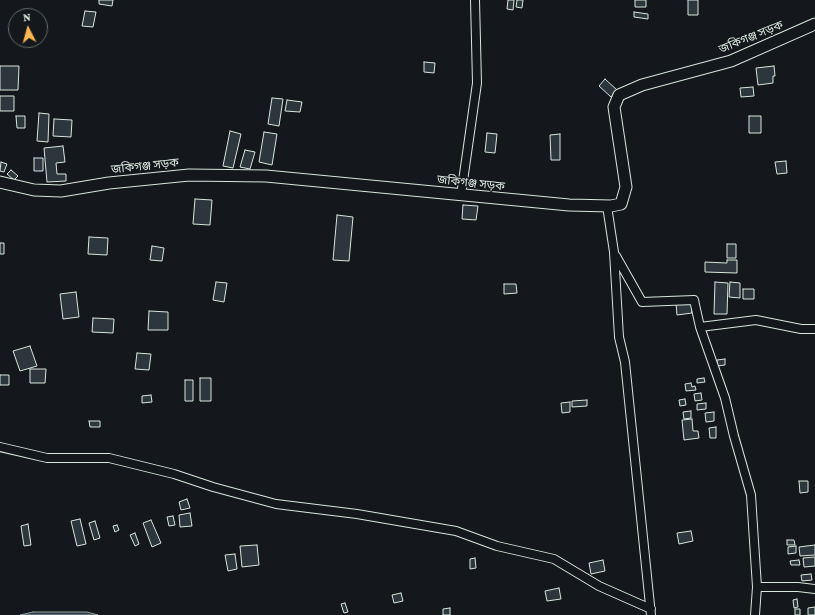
<!DOCTYPE html>
<html>
<head>
<meta charset="utf-8">
<style>
  body { margin:0 }
  #map { position:relative; width:815px; height:615px; overflow:hidden; background:#14181c; font-family:"Crimson Pro",serif }
  canvas { display:block }
  .north { position:absolute; left:8px; top:8px; width:40px; height:40px; box-sizing:border-box; background:#14181c; border:1px solid #626a69; border-radius:50%; rotate:354deg; font-size:11px; font-weight:700; line-height:16px; text-align:center; color:#d8e6dc }
  .north::after { content:''; display:block; margin:auto; width:14px; height:18px; background:#ffb74d; clip-path:polygon(50% 0,100% 100%,50% 72%,0 100%) }
</style>
</head>
<body>
<div id="map">
<canvas width="815" height="615"></canvas>
<div class="north">N</div>
</div>
<script>
const ctx = document.querySelector('canvas').getContext('2d');
ctx.lineJoin = 'round';
function fill(path, color) { ctx.fillStyle = color; ctx.fill(path, 'evenodd'); }
const poly = rows => new Path2D(rows.map(r => 'M' + r).join(''));
function trace(path, color, width, dash) { ctx.strokeStyle = color; ctx.lineWidth = width; ctx.lineCap = dash ? 'butt' : 'round'; ctx.setLineDash(dash || []); ctx.stroke(path); }
function write(font, color, halo, rows, align = 'center') {
  ctx.font = font + ' "Crimson Pro","Noto Sans Bengali",serif'; ctx.lineWidth = 3; ctx.setLineDash([]); ctx.textBaseline = 'middle'; ctx.strokeStyle = halo; ctx.fillStyle = color; for (const [text, x, y, turn = 0] of rows) {
    ctx.save(); ctx.translate(x, y); ctx.rotate((+turn || 0) * Math.PI / 180); ctx.textAlign = isNaN(turn) ? turn : align; if (halo) ctx.strokeText(text, 0, 0); ctx.fillText(text, 0, 0); ctx.restore();
  }
}
const water = poly([
  [33,612,87,612,98,615,20,615,33,612]
]);
fill(water, '#2f3f4d');
trace(water, '#939e99', 1);
const building = poly([
  [99,0,113,0,112,6,99,4,99,0],
  [508,0,514,0,513,10,507,9,508,0],
  [517,0,523,0,522,8,516,7,517,0],
  [635,0,646,0,646,7,635,7,635,0],
  [688,0,698,0,698,15,688,15,688,0],
  [85,11,96,12,93,27,82,26,85,11],
  [634,12,648,14,648,19,634,17,634,12],
  [424,62,435,63,434,73,424,72,424,62],
  [0,66,19,66,18,90,0,90,0,66],
  [774,66,775,76,773,76,773,83,758,85,756,68,774,66],
  [605,79,617,90,611,97,599,86,605,79],
  [753,87,754,96,741,97,740,88,753,87],
  [0,96,14,96,14,111,0,111,0,96],
  [272,98,283,99,279,126,268,124,272,98],
  [287,100,302,102,300,112,285,111,287,100],
  [39,113,49,114,48,142,37,141,39,113],
  [16,116,25,116,25,128,17,128,16,116],
  [749,116,761,116,761,133,749,133,749,116],
  [54,119,72,120,71,137,53,136,54,119],
  [230,131,241,134,233,168,223,166,230,131],
  [264,132,277,134,272,165,259,162,264,132],
  [487,133,497,134,495,153,485,152,487,133],
  [560,134,560,160,551,160,550,135,560,134],
  [63,146,65,162,56,163,57,174,66,174,66,181,47,182,44,148,63,146],
  [245,150,255,152,250,169,240,167,245,150],
  [34,158,43,158,43,171,34,171,34,158],
  [786,161,787,173,777,174,775,162,786,161],
  [1,162,7,164,4,172,0,171,1,162],
  [11,170,18,176,14,180,7,174,11,170],
  [195,199,212,200,210,225,193,224,195,199],
  [463,205,478,206,476,220,462,219,463,205],
  [337,215,353,217,349,261,333,260,337,215],
  [89,237,108,238,107,255,88,254,89,237],
  [0,243,4,243,4,254,0,254,0,243],
  [727,244,736,244,736,258,727,258,727,244],
  [152,246,164,248,162,261,150,260,152,246],
  [727,260,737,260,737,273,705,272,705,262,727,263,727,260],
  [216,282,227,283,224,302,213,300,216,282],
  [715,282,728,283,727,314,714,314,715,282],
  [730,282,740,283,740,298,729,297,730,282],
  [504,284,516,284,517,293,504,294,504,284],
  [743,289,754,289,754,299,743,299,743,289],
  [76,292,79,317,63,319,60,294,76,292],
  [691,301,692,313,677,315,676,303,691,301],
  [149,311,168,312,168,330,148,330,149,311],
  [93,318,114,319,113,333,92,332,93,318],
  [30,346,37,366,20,371,13,351,30,346],
  [137,353,151,354,149,370,135,369,137,353],
  [725,359,725,365,717,366,717,360,725,359],
  [30,369,46,369,45,383,30,383,30,369],
  [0,375,9,375,9,385,0,385,0,375],
  [200,378,211,378,211,401,200,401,200,378],
  [704,378,705,382,697,383,697,379,704,378],
  [185,380,193,380,193,401,185,401,185,380],
  [691,383,692,387,695,386,696,390,686,391,685,384,691,383],
  [701,393,702,400,695,401,694,394,701,393],
  [151,395,152,402,142,403,142,396,151,395],
  [685,399,686,405,680,406,679,400,685,399],
  [587,400,587,406,572,407,572,401,587,400],
  [570,402,570,412,562,413,561,403,570,402],
  [706,403,706,409,697,410,697,404,706,403],
  [691,411,691,418,684,419,683,412,691,411],
  [714,412,714,421,706,422,705,413,714,412],
  [692,419,693,431,698,431,699,438,684,440,682,420,692,419],
  [89,421,100,421,100,427,90,427,89,421],
  [716,427,716,438,710,438,709,428,716,427],
  [799,481,808,481,808,492,800,493,799,481],
  [187,499,190,508,181,510,179,502,187,499],
  [190,513,192,526,180,527,179,515,190,513],
  [173,516,175,525,169,526,167,517,173,516],
  [80,519,86,544,77,546,71,521,80,519],
  [151,520,161,543,152,547,143,523,151,520],
  [95,521,100,538,94,540,89,523,95,521],
  [28,524,31,545,24,546,21,526,28,524],
  [117,525,119,530,115,532,113,526,117,525],
  [691,531,693,541,679,544,677,533,691,531],
  [135,533,139,544,135,546,130,535,135,533],
  [787,540,794,540,795,545,787,545,787,540],
  [257,545,259,565,242,567,240,546,257,545],
  [815,545,815,555,800,556,799,547,815,545],
  [796,546,796,553,788,554,788,547,796,546],
  [235,554,237,569,228,571,225,555,235,554],
  [815,557,815,566,804,567,803,558,815,557],
  [475,558,476,568,470,569,470,559,475,558],
  [603,560,605,571,591,574,589,563,603,560],
  [799,560,800,565,791,565,790,561,799,560],
  [811,574,812,580,802,581,801,575,811,574],
  [559,588,561,599,547,601,545,591,559,588],
  [401,593,403,601,394,603,392,595,401,593],
  [797,599,798,607,794,608,793,600,797,599],
  [345,603,348,612,344,613,341,604,345,603],
  [815,607,815,615,808,615,808,608,815,607],
  [450,608,450,615,443,615,443,609,450,608],
  [795,609,800,609,800,615,795,615,795,609]
]);
fill(building, '#2c363c');
trace(building, '#d8e6dc', 1);
const minor = poly([
  [461,195,477,83,475,0],
  [607,206,614,252,619,337,625,362,651,615],
  [616,256,642,302,694,300,700,327,756,320,801,329,815,329],
  [700,327,725,398,734,436,751,495,757,587,755,615],
  [0,447,47,458,109,458,174,474,213,487,276,504,357,514,456,531,497,546,554,559,599,586,651,609],
  [757,587,798,587,815,589]
]);
const secondary = poly([
  [0,182,34,190,61,191,109,183,189,175,266,176,569,205,611,206,621,204,626,187,614,107,619,95,642,85,731,61,815,24]
]);
trace(minor, '#d8e6dc', 10);
trace(secondary, '#d8e6dc', 13);
trace(minor, '#14181c', 8);
trace(secondary, '#14181c', 11);
write('12px', '#d8e6dc', '#14181c', [
  ["জকিগঞ্জ সড়ক",751,37,-22],
  ["জকিগঞ্জ সড়ক",145,166,-6],
  ["জকিগঞ্জ সড়ক",471,183,6]
]);
</script>
</body>
</html>
